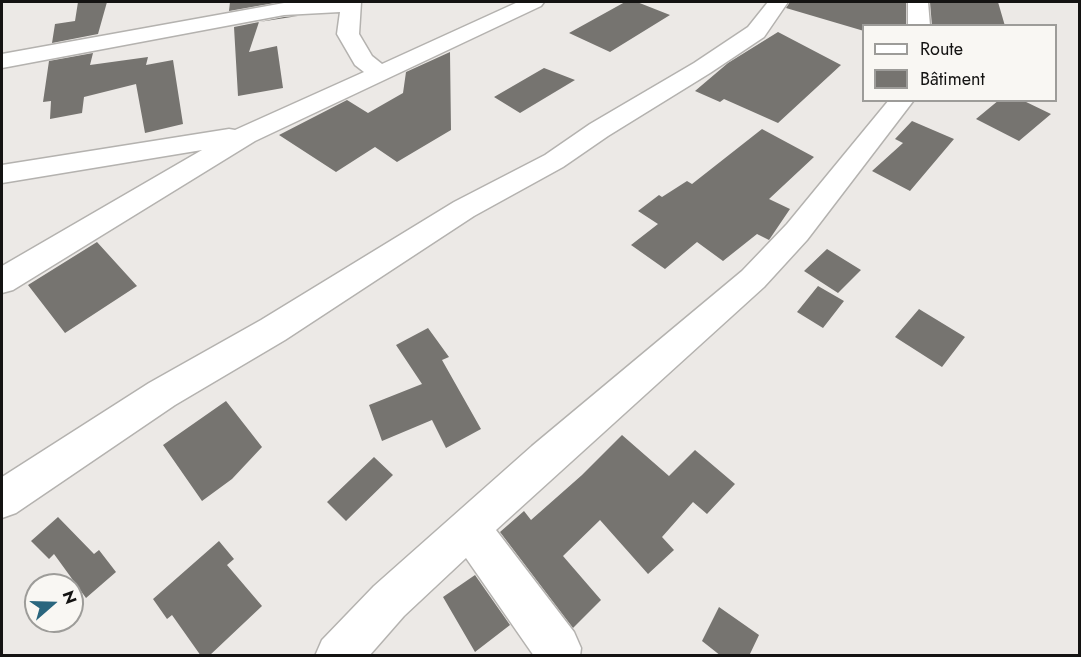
<!DOCTYPE html>
<html>
<head>
<meta charset="utf-8">
<style>
  body { margin:0 }
  #map { position:relative; width:1081px; height:657px; overflow:hidden; background:#ece9e6; font-family:Jost,sans-serif }
  canvas { display:block }
  .frame { position:absolute; inset:0; border:3px solid #141312; pointer-events:none }
  .legend { position:absolute; left:862px; top:24px; width:195px; height:78px; box-sizing:border-box; background:#f9f7f3; border:2px solid #9d9c99; margin:0; padding:8px 10px; list-style:none; font-size:18px; color:#141312 }
  .legend li { display:flex; align-items:center; gap:12px; height:30px }
  .legend b { width:30px; border:2px solid #9d9c99 }
  .north { position:absolute; left:24px; top:573px; width:60px; height:60px; box-sizing:border-box; background:#f9f7f3; border:2px solid #9d9c99; border-radius:50%; rotate:70deg; font-size:16px; font-weight:700; line-height:24px; text-align:center; color:#141312 }
  .north::after { content:''; display:block; margin:auto; width:21px; height:27px; background:#2a667e; clip-path:polygon(50% 0,100% 100%,50% 72%,0 100%) }
</style>
</head>
<body>
<div id="map">
<canvas width="1081" height="657"></canvas>
<div class="frame"></div>
<ul class="legend">
<li><b style="height:8px;background:#fff"></b>Route</li>
<li><b style="height:16px;background:#767470"></b>Bâtiment</li>
</ul>
<div class="north">N</div>
</div>
<script>
const ctx = document.querySelector('canvas').getContext('2d');
ctx.lineJoin = 'round';
function fill(path, color) { ctx.fillStyle = color; ctx.fill(path, 'evenodd'); }
const poly = rows => new Path2D(rows.map(r => 'M' + r).join(''));
function trace(path, color, width, dash) { ctx.strokeStyle = color; ctx.lineWidth = width; ctx.lineCap = dash ? 'butt' : 'round'; ctx.setLineDash(dash || []); ctx.stroke(path); }
fill(poly([
  [78,2,107,2,98,34,52,43,55,24,75,21],
  [230,2,280,2,229,11],
  [625,2,637,2,670,15,610,52,569,33],
  [790,2,906,2,906,26,864,26,864,31,786,8],
  [930,2,998,2,1005,26,932,26],
  [298,16,259,22,249,52,277,46,283,88,238,96,234,27,284,17],
  [778,32,841,65,778,123,724,99,720,102,695,91,728,63],
  [450,52,451,130,397,162,375,147,336,172,279,135,347,100,368,113,403,93,406,72],
  [93,53,90,65,148,57,146,65,173,60,183,124,145,133,136,84,84,97,82,113,50,119,51,101,43,102,49,61],
  [544,68,575,80,520,113,494,97],
  [999,100,1022,100,1051,114,1019,141,976,119],
  [912,121,954,139,910,191,872,171,903,143,895,139],
  [762,129,814,157,769,199,790,209,769,240,757,234,723,261,697,242,665,269,631,245,658,224,638,211,659,195,662,197,687,181,692,184],
  [97,242,137,286,65,333,28,285],
  [827,249,861,270,838,293,804,271],
  [818,286,844,301,823,328,797,312],
  [919,309,965,337,942,367,895,337],
  [428,328,449,357,442,360,481,429,446,448,432,420,382,441,369,405,422,384,396,345],
  [226,401,262,447,232,479,202,501,163,445],
  [622,435,669,476,695,450,735,484,707,514,693,502,662,537,674,550,648,574,600,520,563,556,601,600,573,628,500,532,524,511,531,520,582,475],
  [374,457,393,475,346,521,327,502],
  [58,517,94,554,99,550,116,572,86,598,54,554,49,559,31,541],
  [219,541,234,559,227,565,262,606,209,656,201,656,172,615,167,619,153,599],
  [475,575,510,625,475,652,443,597],
  [719,607,759,635,749,656,721,656,702,641]
]), '#767470');
const street = poly([
  [306,2,361,2,359,34,372,56,382,64,518,2,544,2,541,6,255,141,13,290,2,293,2,266,202,150,2,183,2,165,229,129,235,130,364,72,355,65,337,34,340,12,284,15,2,68,2,54,284,3,306,2],
  [768,2,788,2,764,37,710,73,608,136,563,167,474,216,285,340,175,405,16,513,2,518,2,477,149,383,261,320,454,202,545,155,590,124,694,63,748,27,768,2],
  [908,2,928,2,930,26,908,26,908,2],
  [889,100,914,100,807,240,764,287,496,530,574,632,581,648,580,656,534,656,466,558,404,616,369,656,315,656,322,640,374,586,532,446,742,271,787,224,889,100]
]);
trace(street, '#b4b2af', 3);
fill(street, '#fff');
</script>
</body>
</html>
